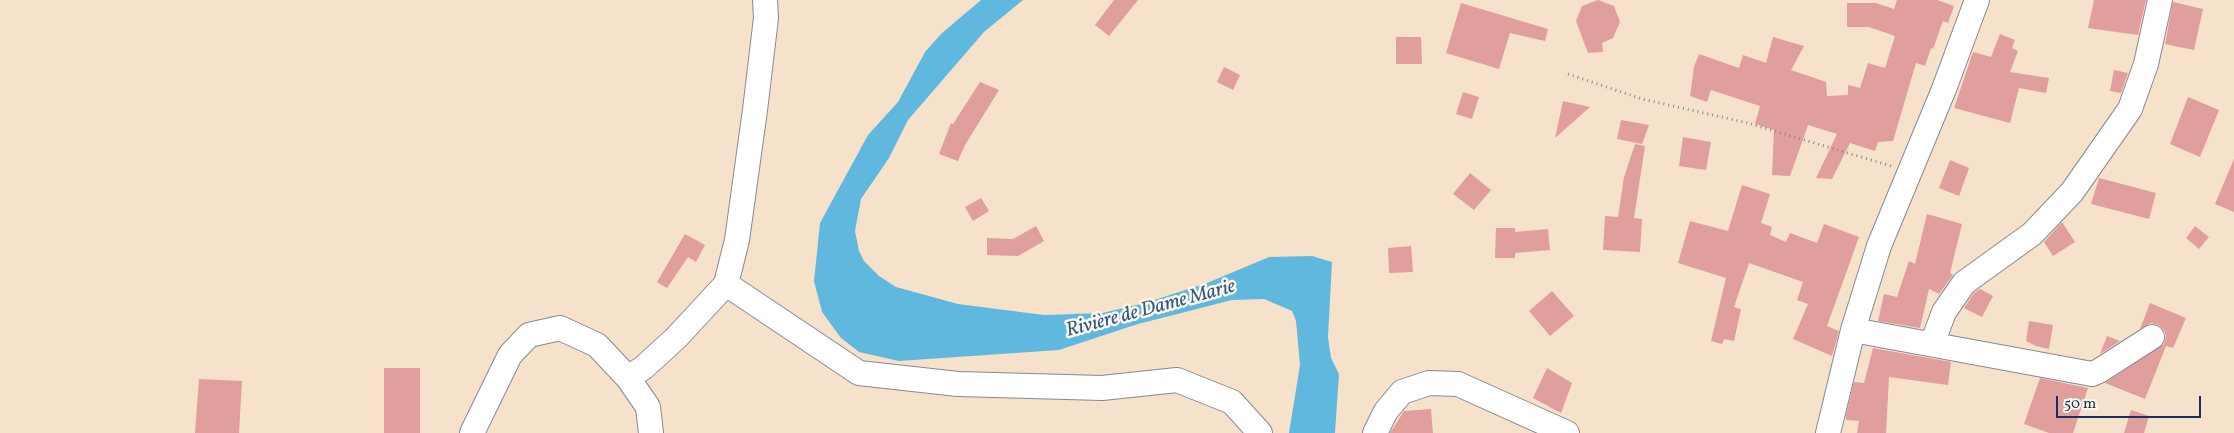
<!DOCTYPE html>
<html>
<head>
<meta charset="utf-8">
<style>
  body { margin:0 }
  #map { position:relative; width:2234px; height:433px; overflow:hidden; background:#f6e2ca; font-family:Vollkorn,serif }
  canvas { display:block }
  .scale { position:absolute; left:2056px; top:396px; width:145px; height:22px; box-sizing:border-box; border:2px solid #1b2f5e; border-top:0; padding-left:6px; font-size:15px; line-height:18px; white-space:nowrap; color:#1b2f5e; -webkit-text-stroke:4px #fbf7ec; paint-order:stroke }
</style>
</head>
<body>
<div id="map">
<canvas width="2234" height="433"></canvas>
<div class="scale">50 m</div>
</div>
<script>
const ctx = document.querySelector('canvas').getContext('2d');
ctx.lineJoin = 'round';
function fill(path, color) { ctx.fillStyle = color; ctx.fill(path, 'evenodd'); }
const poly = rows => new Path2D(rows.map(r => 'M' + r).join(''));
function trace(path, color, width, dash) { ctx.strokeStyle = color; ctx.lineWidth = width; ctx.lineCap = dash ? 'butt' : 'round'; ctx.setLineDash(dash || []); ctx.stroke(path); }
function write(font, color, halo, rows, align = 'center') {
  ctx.font = font + ' Vollkorn,serif'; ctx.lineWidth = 5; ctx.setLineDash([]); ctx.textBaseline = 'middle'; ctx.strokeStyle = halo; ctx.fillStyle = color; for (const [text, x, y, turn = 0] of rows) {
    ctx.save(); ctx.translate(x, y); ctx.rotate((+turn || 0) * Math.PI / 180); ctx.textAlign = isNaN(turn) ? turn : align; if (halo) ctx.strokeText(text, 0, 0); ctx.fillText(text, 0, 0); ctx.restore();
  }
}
fill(poly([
  [981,0,1023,0,984,32,908,120,889,158,861,199,855,231,859,251,864,261,879,276,896,287,958,304,1044,315,1102,313,1145,303,1207,283,1269,257,1312,256,1332,262,1328,337,1331,358,1339,374,1335,433,1289,433,1300,365,1296,321,1292,311,1264,299,1232,300,1138,324,1059,350,899,361,859,352,841,338,822,312,814,281,820,223,868,135,898,102,925,52,941,34]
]), '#61b8de');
fill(poly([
  [1114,0,1138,0,1109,36,1095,25],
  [1598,0,1614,6,1620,22,1613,38,1602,43,1603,52,1588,53,1576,21,1582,6],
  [1897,0,1937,0,1954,6,1948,23,1943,21,1933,49,1931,48,1925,66,1916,63,1893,141,1878,142,1875,151,1850,143,1832,179,1816,178,1837,134,1808,125,1790,176,1772,175,1774,130,1755,124,1760,106,1711,90,1707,102,1690,96,1694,67,1699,54,1739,68,1743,55,1766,63,1773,37,1804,46,1791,70,1826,82,1827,96,1848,95,1848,85,1860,88,1868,63,1885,68,1895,36,1869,27,1847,27,1847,3,1876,3,1894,9],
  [2094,0,2146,0,2138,35,2088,28],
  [2173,2,2203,9,2194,50,2165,44],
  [1461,3,1548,29,1545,41,1510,33,1499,69,1446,53],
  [2000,34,2015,40,2012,48,2018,51,2010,72,2049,78,2046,93,2019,88,2010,123,1954,108,1973,52,1991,57],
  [1396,37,1421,37,1422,64,1396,64],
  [1224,67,1240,75,1233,90,1217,82],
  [2114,70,2128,73,2121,93,2110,91],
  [980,82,999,90,965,145,958,161,939,154,951,123,953,124],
  [1463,92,1479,97,1472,119,1456,114],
  [2188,97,2219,110,2200,157,2170,144],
  [1563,101,1590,107,1555,138],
  [1621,120,1649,125,1642,144,1617,139],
  [1683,137,1711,142,1706,170,1679,166],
  [1635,144,1645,146,1634,218,1642,219,1640,252,1603,250,1605,216,1618,217,1624,177],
  [2234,159,2234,212,2215,204],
  [1950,160,1969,168,1959,196,1939,188],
  [1470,173,1491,190,1474,210,1453,194],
  [2099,178,2156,193,2149,219,2091,204],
  [1742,185,1770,194,1761,223,1772,227,1770,235,1786,242,1790,233,1817,243,1824,224,1859,237,1827,326,1839,331,1832,356,1793,339,1808,304,1797,300,1803,282,1749,263,1734,307,1741,309,1734,341,1724,339,1722,344,1711,341,1726,278,1678,263,1690,221,1728,231],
  [981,198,989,211,973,221,965,207],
  [1927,214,1962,224,1950,273,1953,275,1939,294,1929,289,1920,328,1878,321,1884,294,1897,297,1909,261,1915,264],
  [2062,222,2075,242,2053,256,2044,242],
  [1036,226,1044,241,1018,256,987,255,987,238,1013,239],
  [2195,226,2209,237,2199,249,2186,238],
  [1496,228,1515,228,1515,232,1548,229,1550,250,1515,253,1515,258,1495,258],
  [685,234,705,245,696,262,688,257,667,288,657,282],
  [1411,246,1413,272,1389,273,1388,248],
  [1980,289,1993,296,1982,317,1964,308,1974,293],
  [1552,291,1574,316,1550,336,1529,311],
  [2150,303,2186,318,2173,348,2166,346,2145,399,2105,383,2164,344,2166,336,2164,330,2159,325,2151,323,2140,329],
  [2029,321,2053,325,2049,349,2036,346,2026,341],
  [2107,336,2120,341,2100,354],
  [1873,348,1951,362,1948,385,1889,377,1886,433,1857,433,1859,421,1846,420,1846,415,1854,382,1864,383],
  [384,368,420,368,420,433,384,433],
  [1547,368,1572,383,1561,413,1533,398],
  [2040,378,2088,388,2073,433,2049,433,2024,424],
  [199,379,242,381,239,433,195,433],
  [1431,409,1433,433,1390,433,1404,411],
  [2131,410,2149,416,2144,433,2124,433]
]), '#e09e9c');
const minor = poly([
  [726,284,859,373,958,384,1102,388,1177,380,1232,402,1260,433],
  [1853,330,2092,374,2099,371,2152,337],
  [1932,344,1944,312,1964,283,2032,234,2072,192,2130,109,2146,64,2160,0],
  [628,378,643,368,676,338,726,284,737,240,755,110,766,18,765,0],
  [472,433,510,355,529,335,560,328,597,345,628,378,648,407,651,433],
  [1375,433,1386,411,1402,392,1429,383,1458,384,1567,433],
  [1828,433,1853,330,1879,246,1944,89,1977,0]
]);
trace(minor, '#888894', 26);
trace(poly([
  [1568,74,1642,99,1748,123,1891,166]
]), '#888894', 3, [1, 4]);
trace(minor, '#fff', 24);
write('italic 20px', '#305884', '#fbf7ec', [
  ["Rivière de Dame Marie",1151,310,-15]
]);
</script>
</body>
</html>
